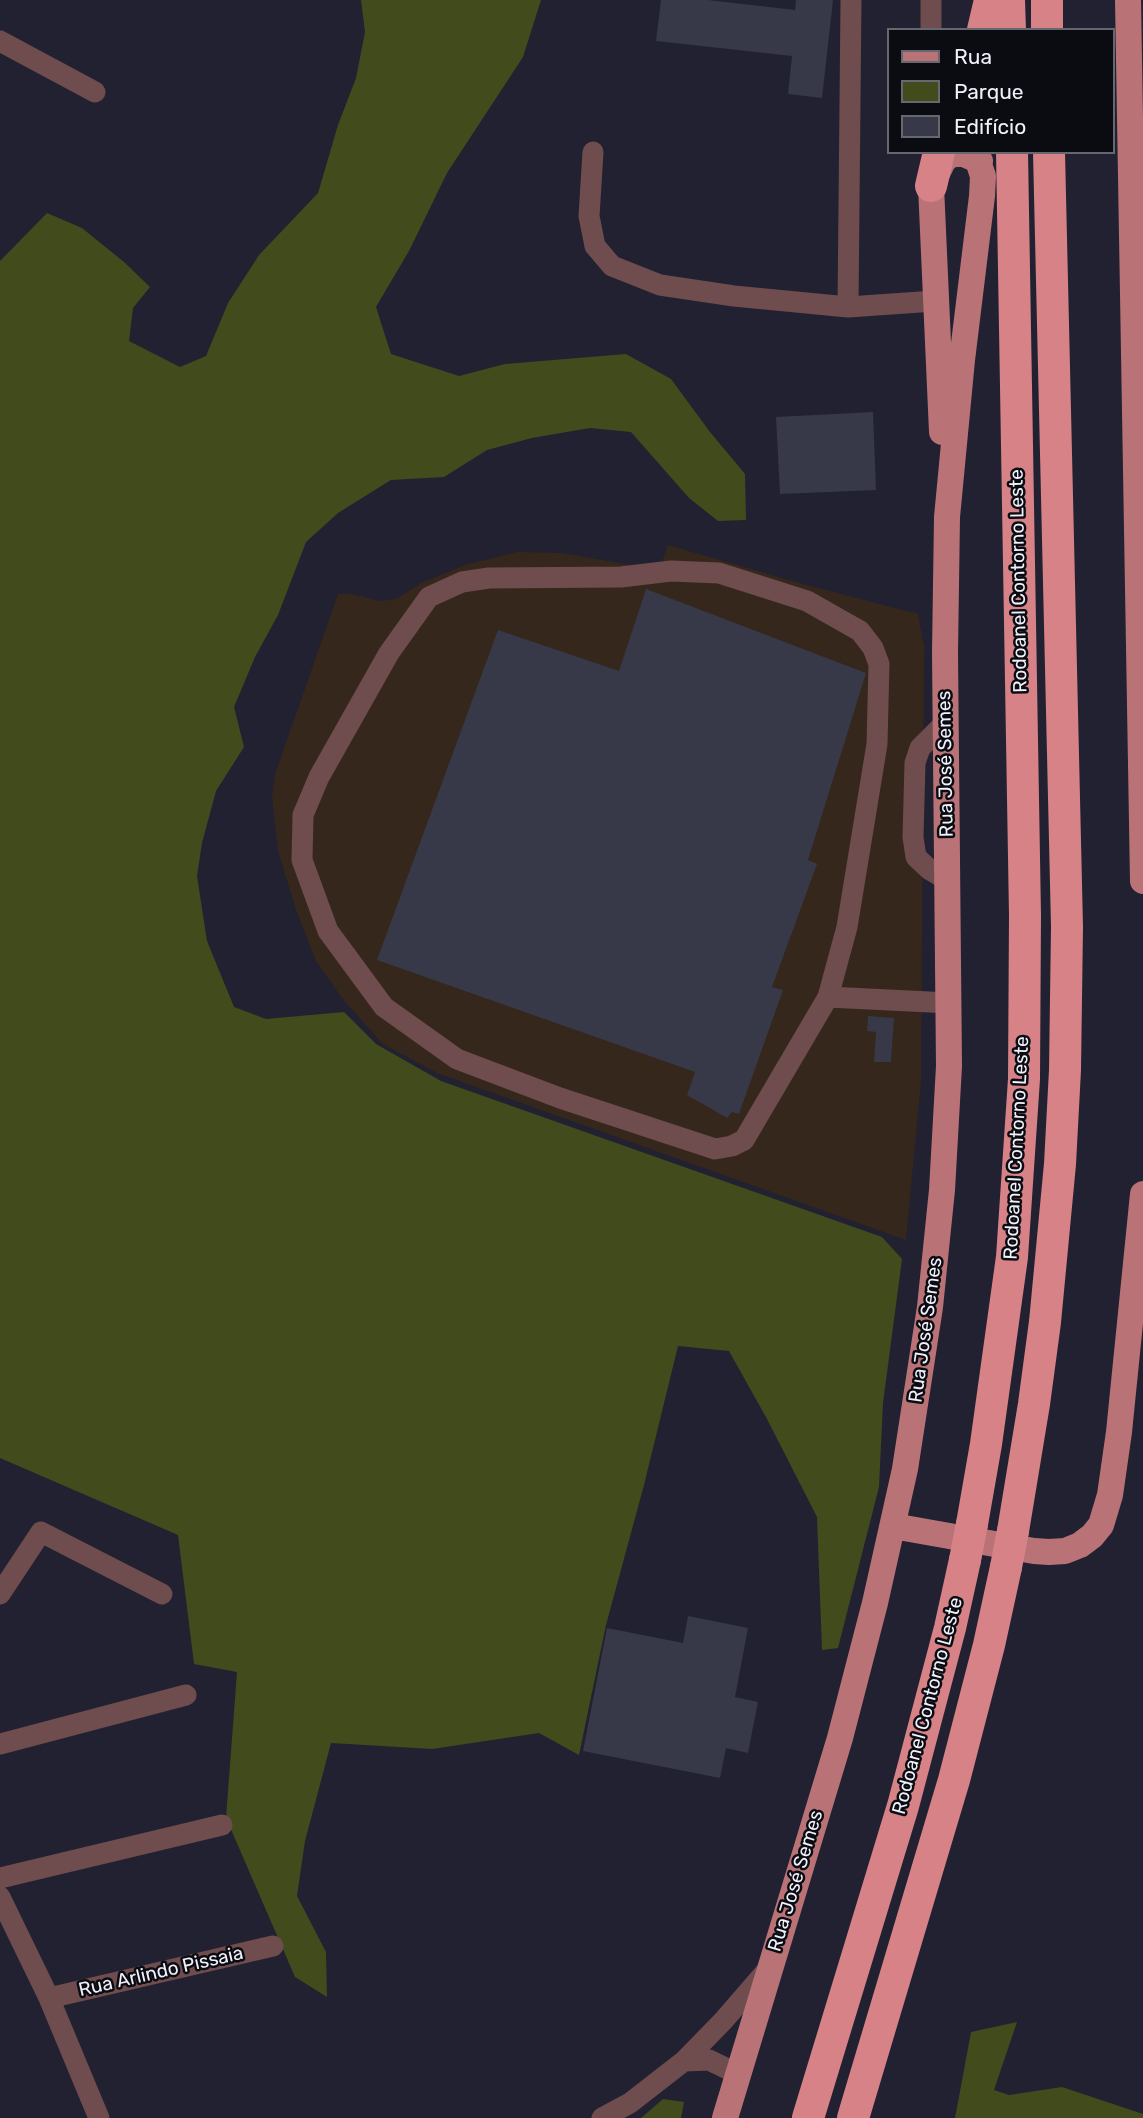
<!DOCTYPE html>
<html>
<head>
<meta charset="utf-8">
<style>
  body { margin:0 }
  #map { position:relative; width:1143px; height:2118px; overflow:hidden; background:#212131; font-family:Rubik,sans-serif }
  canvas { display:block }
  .legend { position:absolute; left:887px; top:28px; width:228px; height:126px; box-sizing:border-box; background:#0b0c12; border:2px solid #67686f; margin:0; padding:9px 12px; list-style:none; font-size:21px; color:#f0f1fb }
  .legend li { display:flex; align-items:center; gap:14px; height:35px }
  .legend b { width:35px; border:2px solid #67686f }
</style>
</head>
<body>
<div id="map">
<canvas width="1143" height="2118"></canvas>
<ul class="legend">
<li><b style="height:9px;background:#b97377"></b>Rua</li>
<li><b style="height:19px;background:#424b1c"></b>Parque</li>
<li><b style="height:19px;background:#373848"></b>Edifício</li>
</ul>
</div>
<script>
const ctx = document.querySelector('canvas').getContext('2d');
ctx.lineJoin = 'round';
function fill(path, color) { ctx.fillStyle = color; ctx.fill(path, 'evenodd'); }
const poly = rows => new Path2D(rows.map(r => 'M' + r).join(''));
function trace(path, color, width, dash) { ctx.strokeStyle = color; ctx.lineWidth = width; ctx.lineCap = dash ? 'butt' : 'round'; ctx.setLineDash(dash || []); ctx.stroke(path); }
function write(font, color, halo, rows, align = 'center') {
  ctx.font = font + ' Rubik,sans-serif'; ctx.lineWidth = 5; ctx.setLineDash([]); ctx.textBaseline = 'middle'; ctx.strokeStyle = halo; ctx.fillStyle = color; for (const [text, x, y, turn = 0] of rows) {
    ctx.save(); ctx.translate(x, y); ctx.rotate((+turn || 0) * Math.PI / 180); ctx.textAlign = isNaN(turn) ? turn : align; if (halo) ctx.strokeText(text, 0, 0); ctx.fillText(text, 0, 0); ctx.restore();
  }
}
fill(poly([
  [668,545,803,584,918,614,924,647,921,1081,906,1240,437,1073,383,1044,344,1001,316,961,296,910,278,851,272,796,275,774,338,594,351,594,381,601,396,599,421,583,468,564,518,552,562,553,659,570]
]), '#35271b');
fill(poly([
  [361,0,541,0,523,57,447,173,409,251,376,307,391,354,459,376,505,364,626,354,671,379,710,432,745,474,746,520,718,521,689,498,631,432,590,428,532,438,487,450,444,477,391,480,338,513,306,542,278,615,255,657,234,707,244,747,216,791,202,843,197,876,207,941,234,1007,266,1019,344,1012,376,1044,441,1081,882,1237,902,1259,883,1403,879,1487,838,1648,822,1650,817,1517,767,1419,729,1351,678,1346,644,1485,606,1625,579,1755,539,1733,432,1749,331,1743,305,1841,297,1896,326,1952,327,1997,295,1977,226,1818,237,1672,194,1664,178,1535,0,1458,0,261,47,213,82,228,124,262,150,287,133,308,129,341,180,367,206,356,228,303,259,255,318,193,338,125,356,78,365,32],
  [1017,2022,994,2090,1009,2095,1062,2087,1143,2114,1143,2118,955,2118,971,2032],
  [663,2099,684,2102,681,2118,641,2118]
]), '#424b1c');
fill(poly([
  [661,0,708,0,795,10,796,0,833,0,822,98,788,94,792,56,656,41],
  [873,412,876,490,780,494,776,417],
  [646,589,866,673,808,860,817,864,772,987,783,990,739,1114,732,1112,727,1118,687,1095,695,1072,377,960,498,630,619,671],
  [868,1016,894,1018,891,1062,874,1062,876,1032,867,1031],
  [688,1616,748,1628,735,1697,758,1702,748,1753,726,1748,720,1778,583,1751,607,1628,683,1643]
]), '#373848');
trace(poly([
  [931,30,931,0],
  [0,41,95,92],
  [593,152,589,216,595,246,612,266,660,285,734,296,848,307,935,301],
  [848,307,851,0],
  [671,571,719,573,807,601,860,631,873,648,879,664,877,744,847,927,828,997,744,1140,732,1146,715,1149,560,1098,457,1059,384,1007,328,931,302,860,303,815,319,777,389,653,429,597,462,582,489,578,621,577,671,571],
  [945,723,920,748,915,763,913,837,916,857,930,870,947,880],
  [828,997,950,1003],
  [0,1594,41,1532,162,1594],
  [0,1744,186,1695],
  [0,1878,222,1825],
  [0,1897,49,1998,99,2118],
  [49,1998,273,1946],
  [684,2061,709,2060,738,2074],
  [602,2118,630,2103,684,2061,723,2021,768,1969]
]), '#6f4c4d', 21);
trace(poly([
  [1128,0,1143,881],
  [942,432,931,186,943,161,951,154,964,154,980,161],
  [893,1526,1034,1551,1049,1552,1065,1551,1080,1545,1092,1536,1101,1525,1110,1495,1119,1432,1143,1194],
  [725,2118,840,1738,875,1603,905,1469,930,1307,942,1190,949,1066,945,653,947,517,962,360,982,196,983,176,975,152]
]), '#b97377', 26);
trace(poly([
  [1009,0,1010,30],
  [983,30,990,0],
  [1047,30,1047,0],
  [931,186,939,152],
  [972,1524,986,1444,1012,1257,1024,1079,1025,916,1012,152],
  [1013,1531,1034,1404,1045,1322,1060,1164,1065,1070,1067,927,1049,152],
  [808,2118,903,1806,950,1628,965,1560],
  [853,2118,954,1780,989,1645,1006,1567]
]), '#d78287', 32);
trace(poly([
  [965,1560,972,1524],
  [1006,1567,1013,1531]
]), '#d78287', 32);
write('19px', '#f0f1fb', '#0b0c12', [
  ["Rodoanel Contorno Leste",1019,581,-91],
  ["Rua José Semes",946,764,-91],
  ["Rodoanel Contorno Leste",1017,1148,-87],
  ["Rua José Semes",926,1330,-82],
  ["Rodoanel Contorno Leste",928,1706,-75],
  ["Rua José Semes",796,1881,-73],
  ["Rua Arlindo Pissaia",161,1972,-13]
]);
</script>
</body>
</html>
